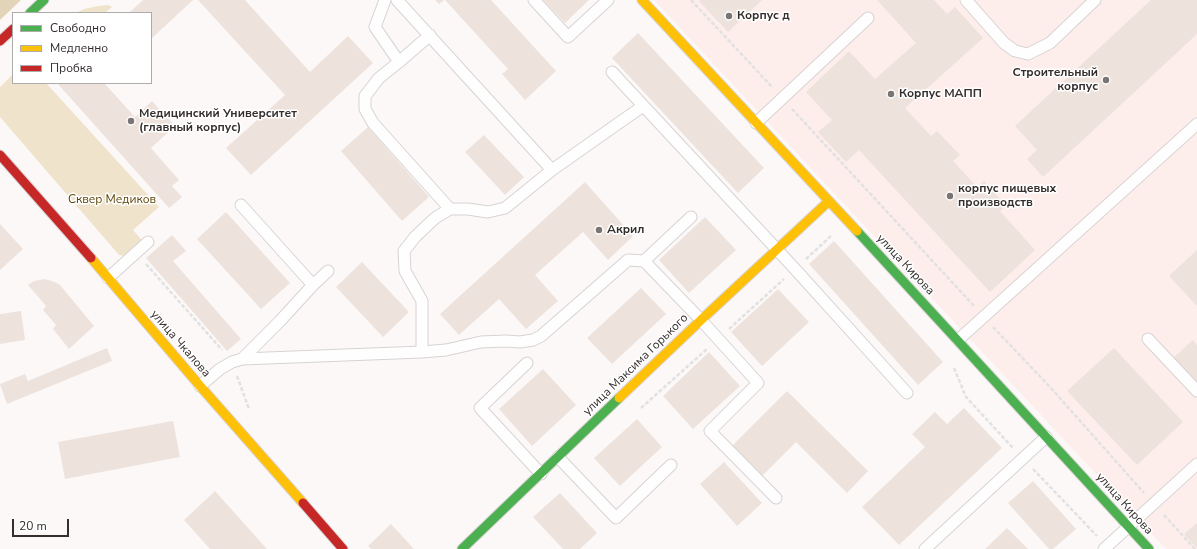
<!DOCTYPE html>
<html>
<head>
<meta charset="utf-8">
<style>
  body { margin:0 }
  #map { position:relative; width:1197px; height:549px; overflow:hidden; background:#fcf8f8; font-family:"Nunito Sans",sans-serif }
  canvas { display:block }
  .legend { position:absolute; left:12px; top:12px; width:140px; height:72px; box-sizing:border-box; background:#fff; border:1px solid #aeabab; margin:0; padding:5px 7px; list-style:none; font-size:12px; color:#342e2d }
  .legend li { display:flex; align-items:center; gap:8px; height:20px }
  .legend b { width:20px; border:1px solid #aeabab }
  .scale { position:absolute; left:12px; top:519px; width:57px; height:18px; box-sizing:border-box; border:2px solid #342e2d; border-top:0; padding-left:5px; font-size:12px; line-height:14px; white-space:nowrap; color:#342e2d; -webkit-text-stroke:3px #fff; paint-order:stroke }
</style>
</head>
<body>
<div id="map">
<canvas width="1197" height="549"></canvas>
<ul class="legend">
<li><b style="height:5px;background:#4caf50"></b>Свободно</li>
<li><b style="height:5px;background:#ffc107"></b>Медленно</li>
<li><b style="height:5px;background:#c62828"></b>Пробка</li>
</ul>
<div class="scale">20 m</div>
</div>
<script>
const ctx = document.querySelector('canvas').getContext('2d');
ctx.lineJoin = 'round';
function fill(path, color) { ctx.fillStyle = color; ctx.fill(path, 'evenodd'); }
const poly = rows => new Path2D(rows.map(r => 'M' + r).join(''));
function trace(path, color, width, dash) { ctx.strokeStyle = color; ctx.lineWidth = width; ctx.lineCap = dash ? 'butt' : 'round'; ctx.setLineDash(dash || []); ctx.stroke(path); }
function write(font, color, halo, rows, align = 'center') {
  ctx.font = font + ' "Nunito Sans",sans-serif'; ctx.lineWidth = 3; ctx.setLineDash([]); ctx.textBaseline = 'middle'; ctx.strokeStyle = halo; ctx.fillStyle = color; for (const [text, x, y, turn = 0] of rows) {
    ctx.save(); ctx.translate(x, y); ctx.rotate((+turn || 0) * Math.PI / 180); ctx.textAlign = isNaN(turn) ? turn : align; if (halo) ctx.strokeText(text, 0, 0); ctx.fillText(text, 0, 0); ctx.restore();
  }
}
fill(poly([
  [654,0,1197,0,1197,549,1166,549]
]), '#fdeeeb');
fill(poly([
  [108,5,112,7,105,13,76,13,84,9,98,6],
  [13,74,13,83,46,83,159,207,133,230,142,240,125,256,119,255,0,117,0,87]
]), '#f0e3cb');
fill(poly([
  [0,0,21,0,0,20]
]), '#e2d4b9');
fill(poly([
  [143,0,193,0,151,39,151,13,129,13],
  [198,0,245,0,310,72,348,36,373,63,251,175,226,148,285,95],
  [435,0,444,0,439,4],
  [445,0,491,0,556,71,525,100,502,74,508,69],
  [543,0,589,0,565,23],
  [700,0,762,0,728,32,699,1],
  [877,0,934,0,947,14,955,7,983,38,905,108,931,136,937,131,960,155,953,161,977,187,984,181,1006,206,1000,211,1035,250,990,292,859,150,846,162,818,132,832,120,806,92,849,51,875,79,916,43],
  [1151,0,1197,0,1197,34,1043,177,1027,159,1037,150,1015,126],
  [638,33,764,168,738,193,612,58],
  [57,83,104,83,135,117,152,101,175,126,151,148,179,180,172,186,182,197,169,208],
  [368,127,429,197,402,221,341,151],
  [484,135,524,177,505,195,465,152],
  [585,182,633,236,608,260,583,232,535,275,558,301,526,329,499,299,459,335,440,314],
  [226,212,290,283,261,309,197,239],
  [705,217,736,250,689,293,659,260],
  [0,224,23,249,0,270],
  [172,235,186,251,173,261,241,339,227,351,146,258],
  [834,241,943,362,918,385,809,264],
  [1197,250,1197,306,1169,276],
  [362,262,409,312,383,337,336,287],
  [45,279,55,282,60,285,94,326,69,349,53,329,56,325,43,310,46,306,28,285,34,281],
  [641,288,666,314,612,364,587,338],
  [778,289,809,322,762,366,731,332],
  [21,311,25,340,0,344,0,314],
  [1193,340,1197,345,1197,383,1173,358],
  [107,348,112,361,7,404,0,384,25,374,28,381],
  [1114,348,1183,422,1137,465,1067,391],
  [709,352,740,386,693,429,663,396],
  [543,369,576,405,532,446,499,409],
  [787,391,868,471,847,493,796,442,761,477,731,447],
  [964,408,1002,448,899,545,862,507,925,447,912,434,935,412,947,424],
  [637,419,662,447,620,486,594,458],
  [173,421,180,457,65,479,58,442],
  [724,462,762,503,737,526,700,484],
  [1033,481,1076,529,1053,549,1049,549,1008,503],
  [215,491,267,549,210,549,184,520],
  [560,493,597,533,580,549,563,549,533,517],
  [1197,523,1197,548,1184,534],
  [391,524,414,549,371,549,368,546],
  [1007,528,1028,549,985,549]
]), '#ede3dc');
const lane = poly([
  [385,0,375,27,399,62,379,78,365,96,365,109,373,123,450,209],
  [397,0,552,170,505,208,488,212,468,209,450,209,435,218,415,237,404,251,405,271,422,301,422,352],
  [534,0,568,37,608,0],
  [966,0,1004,43,1015,51,1028,54,1050,43,1095,0],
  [399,62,430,35],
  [612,72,795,269,907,393],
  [756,123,868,18],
  [552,170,643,106],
  [241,205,313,285],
  [644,261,691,217],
  [108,278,148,242],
  [1148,339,1197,391],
  [958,340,1197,124],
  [242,359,280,321,313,285,328,271],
  [527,363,480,408,541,474],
  [200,386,220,369,232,362,242,359,422,352,446,350,481,342,506,341,520,342,533,340,541,336,628,260,644,261,701,320,758,383,710,431,776,498],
  [558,457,616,518,671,465],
  [925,549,1046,437],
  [1104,549,1197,464]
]);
const fast = poly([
  [30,13,44,0],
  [857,231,1149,549],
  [462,549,619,398]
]);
const slow = poly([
  [642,0,857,231],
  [91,258,200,386,303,503],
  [619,398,701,320,829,201]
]);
const jam = poly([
  [0,41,13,29],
  [0,155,91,258],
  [303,503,343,549]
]);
trace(lane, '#d8d3d3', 13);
trace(fast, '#d8d3d3', 11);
trace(slow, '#d8d3d3', 11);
trace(jam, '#d8d3d3', 11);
trace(poly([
  [691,0,773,88],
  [792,109,975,307],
  [806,259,832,235],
  [146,264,222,350],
  [993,327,1050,387,1144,493],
  [729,329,784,279],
  [954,368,966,397,1013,448],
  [237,376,249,409],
  [641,408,707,349],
  [1033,469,1097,536],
  [1164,515,1195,549]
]), '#e2e1e1', 2.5, [4, 2]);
trace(lane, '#fffefe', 11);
trace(fast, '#4caf50', 9);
trace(slow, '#ffc107', 9);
trace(jam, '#c62828', 9);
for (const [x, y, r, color] of [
  [729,16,4,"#7a7574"],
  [1106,80,4,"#7a7574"],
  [891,94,4,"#7a7574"],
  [131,121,4,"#7a7574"],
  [950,196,4,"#7a7574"],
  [599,230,4,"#7a7574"]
]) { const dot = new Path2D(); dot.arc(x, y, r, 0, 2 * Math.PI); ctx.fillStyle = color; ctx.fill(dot); trace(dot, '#fff', 1.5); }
write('bold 12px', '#342e2d', '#fff', [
  ["Корпус д",737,16],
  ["Строительный",1098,73,"right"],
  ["корпус",1098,87,"right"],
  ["Корпус МАПП",899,94],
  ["Медицинский Университет",139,114],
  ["(главный корпус)",139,128],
  ["корпус пищевых",958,189],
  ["производств",958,203],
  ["Акрил",607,230]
], 'left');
write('12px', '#5d4609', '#fff', [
  ["Сквер Медиков",112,200]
]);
write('12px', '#342e2d', '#fff', [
  ["улица Кирова",905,265,47],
  ["улица Чкалова",180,344,49],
  ["улица Максима Горького",636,365,-44],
  ["улица Кирова",1124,504,48]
]);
</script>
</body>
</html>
